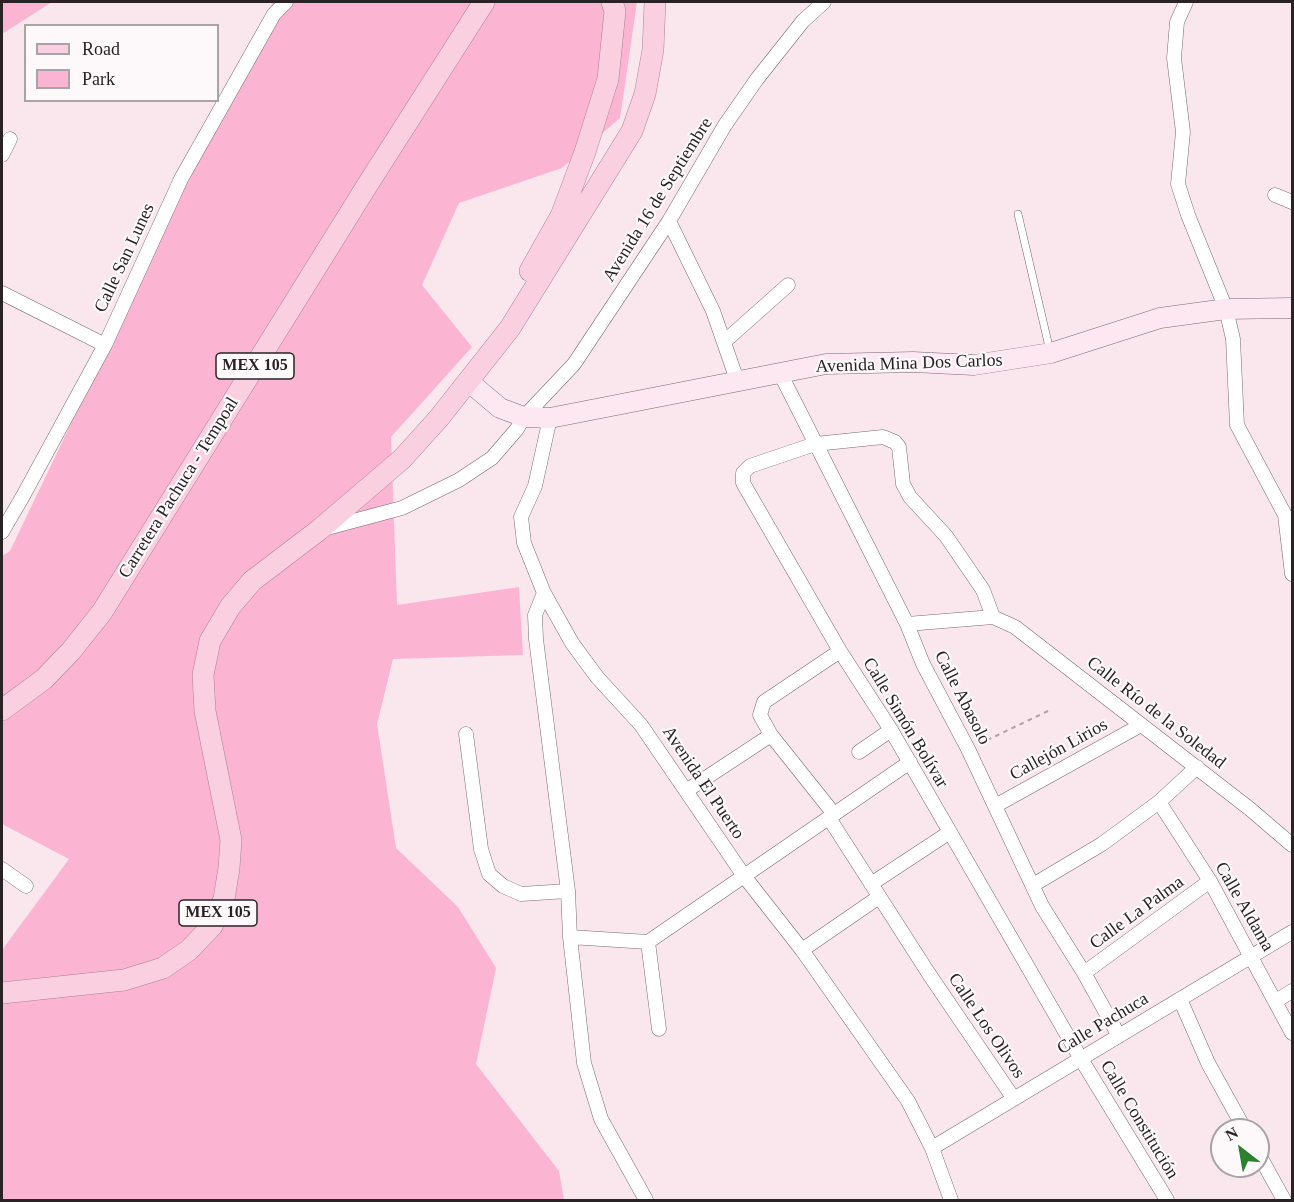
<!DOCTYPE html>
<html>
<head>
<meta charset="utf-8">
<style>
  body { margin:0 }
  #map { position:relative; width:1294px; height:1202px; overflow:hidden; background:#fae7ee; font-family:Georgia,serif }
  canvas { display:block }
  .frame { position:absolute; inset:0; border:3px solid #292325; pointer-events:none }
  .legend { position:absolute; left:24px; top:24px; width:195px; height:78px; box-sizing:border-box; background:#fdf9fa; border:2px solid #a8a3a5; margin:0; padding:8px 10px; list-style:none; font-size:18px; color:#292325 }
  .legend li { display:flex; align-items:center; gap:12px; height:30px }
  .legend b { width:30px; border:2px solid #a8a3a5 }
  .north { position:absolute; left:1210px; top:1118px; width:60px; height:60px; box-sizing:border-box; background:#fdf9fa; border:2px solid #a8a3a5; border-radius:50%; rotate:329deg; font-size:16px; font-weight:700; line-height:24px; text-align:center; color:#292325 }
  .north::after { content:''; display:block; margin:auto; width:21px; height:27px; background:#2b8130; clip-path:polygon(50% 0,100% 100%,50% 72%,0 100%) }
</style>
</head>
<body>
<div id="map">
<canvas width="1294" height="1202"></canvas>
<div class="frame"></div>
<ul class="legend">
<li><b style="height:8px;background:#fad0e1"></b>Road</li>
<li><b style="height:16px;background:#fbb5d2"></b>Park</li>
</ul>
<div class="north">N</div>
</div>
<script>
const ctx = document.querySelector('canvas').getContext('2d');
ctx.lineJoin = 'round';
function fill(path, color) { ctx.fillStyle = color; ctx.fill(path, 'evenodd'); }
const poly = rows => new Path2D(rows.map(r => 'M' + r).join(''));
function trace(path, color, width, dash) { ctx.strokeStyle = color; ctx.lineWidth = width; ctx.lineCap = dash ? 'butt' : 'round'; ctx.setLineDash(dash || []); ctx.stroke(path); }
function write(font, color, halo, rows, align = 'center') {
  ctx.font = font + ' Georgia,serif'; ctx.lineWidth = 4.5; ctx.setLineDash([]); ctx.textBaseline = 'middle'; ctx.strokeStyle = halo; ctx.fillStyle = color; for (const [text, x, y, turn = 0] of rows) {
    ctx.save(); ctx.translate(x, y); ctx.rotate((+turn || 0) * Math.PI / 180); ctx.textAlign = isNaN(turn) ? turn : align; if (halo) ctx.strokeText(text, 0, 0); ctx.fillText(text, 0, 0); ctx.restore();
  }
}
fill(poly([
  [2,2,52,2,2,34],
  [273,2,637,2,620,118,562,168,459,203,422,285,472,347,391,437,397,605,519,587,523,655,393,659,377,724,396,848,458,907,496,968,476,1064,559,1171,564,1200,2,1200,2,950,69,859,2,824,2,556,10,551]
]), '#fbb5d2');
const lane = poly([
  [1018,214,1050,351]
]);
const street = poly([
  [1186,2,1177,22,1174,58,1183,132,1178,184,1188,215,1226,309,1233,339,1237,425,1285,515,1292,574],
  [2,155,10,139],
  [1275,195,1292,202],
  [669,221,713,311,737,380],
  [2,293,105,345],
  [724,342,788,285],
  [780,373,907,624,923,664,968,749,1042,906,1084,973,1119,1036],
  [550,418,535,486,521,517,524,543,544,593,572,643,597,677,641,725,744,876,802,950,908,1101,932,1148,951,1200],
  [327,528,402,508,459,480,492,458,517,429,524,417,574,364,669,221,725,125,757,79,803,21,824,2],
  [2,532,23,496,105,345,181,179,274,14,286,2],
  [544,593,535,615,536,639,568,891,570,937,584,1063,601,1119,646,1200],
  [993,617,983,590,946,536,910,497,903,484,899,447,895,442,883,437,815,444,750,466,743,473,743,483,840,651,891,730,1081,1059,1167,1200],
  [907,624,993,617,1015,627,1250,809,1292,845],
  [466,734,481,849,489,874,503,886,521,894,568,891],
  [859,752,891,730],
  [686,791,771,735],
  [1159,802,1210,881,1292,1033],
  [995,806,1141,725],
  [834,814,771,735,760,715,764,702,840,651],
  [829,818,929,974,1014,1099],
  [2,869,26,886],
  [871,884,950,832],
  [1033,885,1102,844,1159,802,1197,767],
  [570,937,648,942,910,762],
  [648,942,659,1029],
  [802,950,879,897],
  [1084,973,1210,881],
  [1180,999,1208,1063,1245,1130],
  [1276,1001,1292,991],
  [932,1148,1292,932],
  [1258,1153,1284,1200]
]);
const secondary = poly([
  [469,382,500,408,524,417,550,418,826,364,913,362,974,365,1051,353,1160,318,1226,309,1292,308]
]);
const primary = poly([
  [530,271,561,216,585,152,608,79,615,11,612,2],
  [2,710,44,679,71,651,102,612,368,184,484,2],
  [2,993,124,980,163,968,189,950,212,926,224,899,229,868,231,840,205,711,203,675,210,641,230,607,252,581,319,530,402,459,439,418,510,328,632,131,645,94,653,50,655,2]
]);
trace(lane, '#796a70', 8);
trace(street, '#796a70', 15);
trace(secondary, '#796a70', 21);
trace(primary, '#af7f92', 22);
trace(poly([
  [979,744,1048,711]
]), '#ae9fa5', 2, [4.5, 4.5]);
trace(lane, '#fff', 7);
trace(street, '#fff', 14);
trace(secondary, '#fde7f0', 20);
trace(primary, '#fad0e1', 21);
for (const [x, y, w] of [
  [255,366,78],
  [218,913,78]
]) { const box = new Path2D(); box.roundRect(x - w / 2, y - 13, w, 26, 4.5); ctx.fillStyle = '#fdf9fa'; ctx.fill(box); trace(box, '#292325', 1.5); }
write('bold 16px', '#292325', null, [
  ["MEX 105",255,366],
  ["MEX 105",218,913]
]);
write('18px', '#292325', '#fdf9fa', [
  ["Avenida 16 de Septiembre",658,200,-58],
  ["Calle San Lunes",125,258,-65],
  ["Avenida Mina Dos Carlos",909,364,-2],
  ["Carretera Pachuca - Tempoal",179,488,-58],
  ["Calle Abasolo",962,698,63],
  ["Calle Río de la Soledad",1156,713,38],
  ["Calle Simón Bolívar",905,723,59],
  ["Callejón Lirios",1059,750,-29],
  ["Avenida El Puerto",703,783,56],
  ["Calle Aldama",1244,907,60],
  ["Calle La Palma",1137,913,-36],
  ["Calle Pachuca",1103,1024,-31],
  ["Calle Los Olivos",986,1026,56],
  ["Calle Constitución",1139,1120,59]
]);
</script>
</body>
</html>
